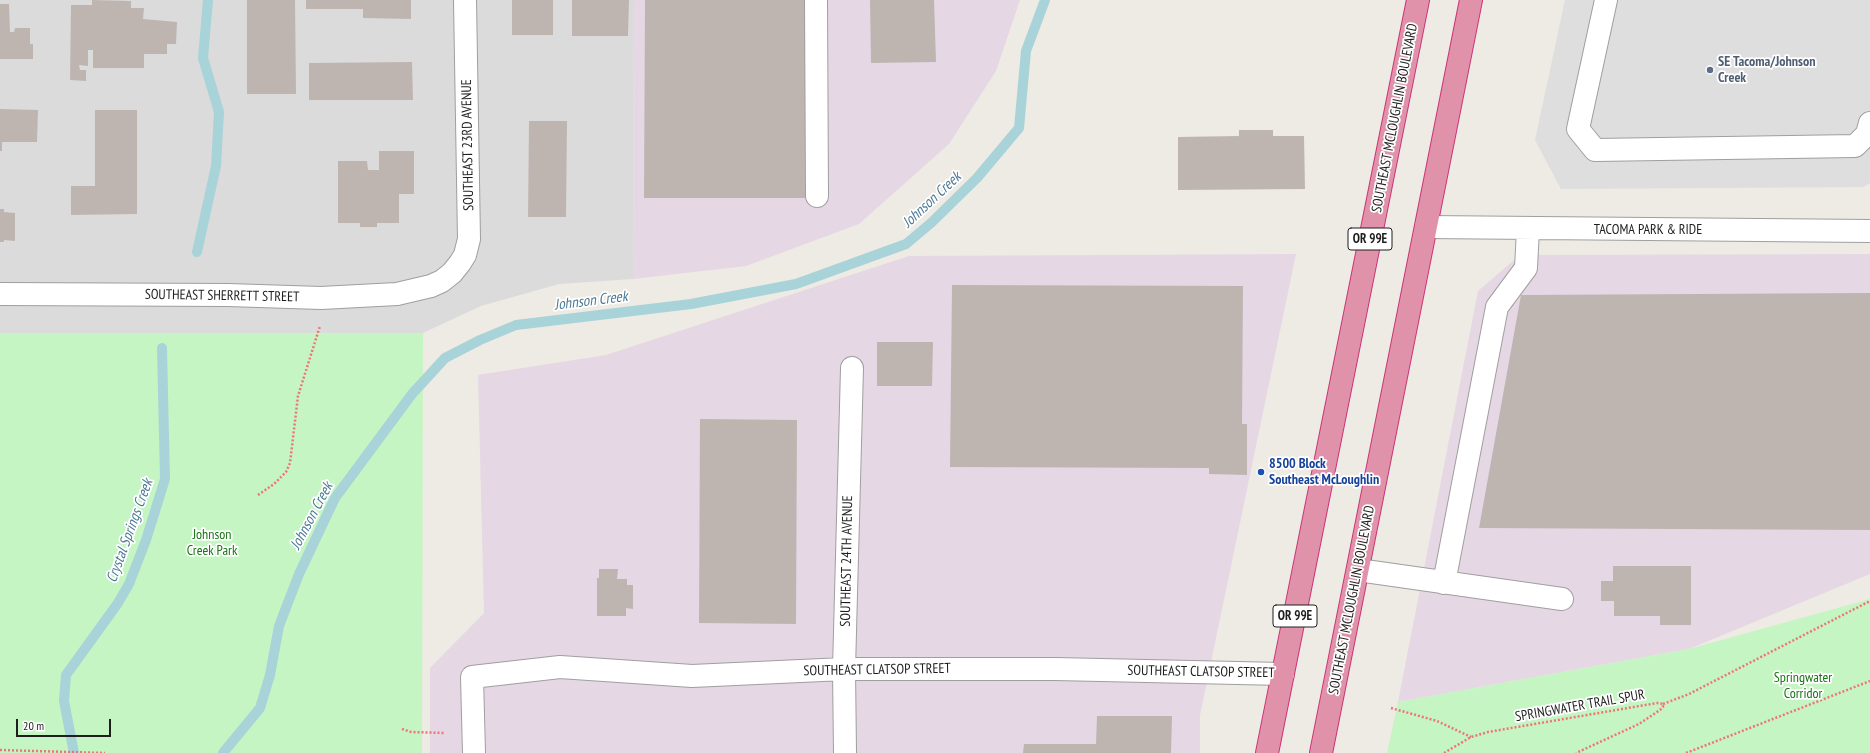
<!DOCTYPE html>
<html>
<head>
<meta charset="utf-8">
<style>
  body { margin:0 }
  #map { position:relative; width:1870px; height:753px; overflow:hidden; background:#eeeae4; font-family:"PT Sans Narrow",sans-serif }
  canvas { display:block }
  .scale { position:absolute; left:16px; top:719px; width:95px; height:18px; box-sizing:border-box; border:2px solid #1e1e1e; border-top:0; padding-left:5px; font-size:12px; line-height:14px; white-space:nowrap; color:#1e1e1e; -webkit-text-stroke:3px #fff; paint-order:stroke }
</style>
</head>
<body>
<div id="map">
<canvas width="1870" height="753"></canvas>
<div class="scale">20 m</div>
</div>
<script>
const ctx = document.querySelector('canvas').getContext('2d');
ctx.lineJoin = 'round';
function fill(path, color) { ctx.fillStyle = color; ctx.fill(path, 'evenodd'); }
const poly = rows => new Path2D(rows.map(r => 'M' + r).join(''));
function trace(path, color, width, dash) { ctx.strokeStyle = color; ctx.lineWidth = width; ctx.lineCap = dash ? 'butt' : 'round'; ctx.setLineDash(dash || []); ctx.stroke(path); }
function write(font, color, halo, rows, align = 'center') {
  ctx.font = font + ' "PT Sans Narrow",sans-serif'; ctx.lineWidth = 3.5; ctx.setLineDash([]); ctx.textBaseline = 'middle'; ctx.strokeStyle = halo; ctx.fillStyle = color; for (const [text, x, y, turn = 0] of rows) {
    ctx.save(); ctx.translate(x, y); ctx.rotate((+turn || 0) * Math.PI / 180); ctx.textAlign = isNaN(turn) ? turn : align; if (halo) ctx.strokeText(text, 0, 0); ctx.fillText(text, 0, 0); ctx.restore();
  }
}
fill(poly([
  [0,0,634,0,633,279,559,284,481,306,423,333,0,333]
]), '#dcdbdb');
fill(poly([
  [634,0,1020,0,996,71,949,144,859,224,746,266,633,279],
  [1296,254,1200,715,1200,753,430,753,430,668,484,613,478,375,606,355,909,256],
  [1870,254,1870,574,1689,649,1398,702,1478,291,1520,255]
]), '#e6d7e5');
fill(poly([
  [0,333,423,333,422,753,0,753],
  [1870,599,1870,753,1387,753,1398,702,1689,649]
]), '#c6f5c4');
fill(poly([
  [1565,0,1870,0,1870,183,1863,187,1561,189,1535,140]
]), '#dedede');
trace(poly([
  [197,252,216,166,219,112,203,58,208,0],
  [74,753,64,701,66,675,118,603,129,584,146,540,165,479,162,348],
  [223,753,260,708,270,675,279,626,299,574,335,498,412,394,445,358,480,340,516,325,691,304,796,284,906,244,931,223,977,178,1019,128,1026,51,1045,0]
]), '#a8d3d8', 10);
fill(poly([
  [92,0,131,1,131,8,144,8,143,19,177,22,176,44,167,44,167,54,144,54,144,68,93,68,93,50,88,50,88,66,79,65,80,70,86,70,86,81,70,80,71,5,92,5],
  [247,0,295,0,296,94,247,94],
  [306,0,411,0,411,19,363,18,363,9,306,9],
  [512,0,553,0,553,35,512,35],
  [572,0,629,0,628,36,572,36],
  [645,0,809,0,808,198,644,198],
  [870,0,934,0,936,62,871,63],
  [0,4,9,4,10,32,14,32,15,28,30,28,30,44,33,44,33,59,0,59],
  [412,62,413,100,309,100,309,63],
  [0,109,38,110,37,142,2,142,2,151,0,151],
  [95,110,137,110,137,214,71,215,71,186,95,186],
  [529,121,567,121,566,217,528,217],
  [1239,130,1273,130,1273,136,1304,136,1305,189,1178,190,1178,137,1239,136],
  [379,151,414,151,414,194,399,194,399,223,377,223,377,227,360,227,360,223,338,223,338,161,367,161,368,170,379,170],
  [0,209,4,209,4,212,15,213,15,241,4,240,4,242,0,242],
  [952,285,1243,286,1242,424,1247,424,1247,475,1209,474,1209,468,950,467],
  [1870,293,1870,530,1479,528,1521,295],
  [877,342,933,342,932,386,877,386],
  [700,419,797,420,796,624,699,623],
  [1613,566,1691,566,1691,625,1660,625,1660,616,1614,616,1614,601,1601,601,1601,581,1613,581],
  [599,569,618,569,617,579,627,579,627,585,633,585,633,609,626,608,626,616,597,616,597,578,599,578],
  [1097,716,1172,716,1171,753,1023,753,1024,744,1096,744]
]), '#beb5b1');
const minor = poly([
  [816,0,817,196],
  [1606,0,1578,129,1595,150,1855,146,1867,134,1870,123],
  [1426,227,1870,231],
  [0,294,228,295,321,298,397,294,431,286,442,281,452,273,460,263,465,255,469,239,465,0],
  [1358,570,1562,599],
  [1444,583,1497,307,1526,268,1528,229],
  [474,753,472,677,560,667,692,676,844,669,1055,669,1283,674],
  [845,753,844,669,852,368]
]);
const highway = poly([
  [1267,753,1418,0],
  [1321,753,1471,0]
]);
trace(minor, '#9f9f9f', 24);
trace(highway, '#cb3278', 24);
trace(poly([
  [258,495,274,484,286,472,290,463,298,396,320,326],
  [1663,704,1689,694,1870,601],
  [1391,708,1437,721,1471,737],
  [402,729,411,732,445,733],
  [0,750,105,753],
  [1444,753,1471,737,1488,732,1657,703,1663,704,1663,707,1660,710,1639,724,1576,753],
  [1686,753,1870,681]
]), '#ee7576', 2.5, [2, 2]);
trace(minor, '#fff', 22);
trace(highway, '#df92a9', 22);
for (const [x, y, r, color] of [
  [1710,70,4,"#5c6f8a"],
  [1261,472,4,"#1a4fb4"]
]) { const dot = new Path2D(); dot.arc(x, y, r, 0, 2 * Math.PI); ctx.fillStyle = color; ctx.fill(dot); trace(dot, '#fff', 1.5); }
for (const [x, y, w] of [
  [1370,239,44],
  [1295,616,44]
]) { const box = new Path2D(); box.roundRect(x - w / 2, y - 11, w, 22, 3); ctx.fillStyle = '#fff'; ctx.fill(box); trace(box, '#1e1e1e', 1); }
write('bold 13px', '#1e1e1e', null, [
  ["OR 99E",1370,239],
  ["OR 99E",1295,616]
]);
write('bold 14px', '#4e5e75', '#fff', [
  ["SE Tacoma/Johnson",1718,62],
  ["Creek",1718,78]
], 'left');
write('14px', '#1e1e1e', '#fff', [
  ["SOUTHEAST MCLOUGHLIN BOULEVARD",1395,118,-79],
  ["SOUTHEAST 23RD AVENUE",468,145,-91],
  ["TACOMA PARK & RIDE",1648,230],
  ["SOUTHEAST SHERRETT STREET",222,296,1],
  ["SOUTHEAST 24TH AVENUE",847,561,-89],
  ["SOUTHEAST MCLOUGHLIN BOULEVARD",1352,600,-79],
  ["SOUTHEAST CLATSOP STREET",877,670,-1],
  ["SOUTHEAST CLATSOP STREET",1201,672,1],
  ["SPRINGWATER TRAIL SPUR",1580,706,-10]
]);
write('bold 14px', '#164399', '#fff', [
  ["8500 Block",1269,464],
  ["Southeast McLoughlin",1269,480]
], 'left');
write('14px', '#177314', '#fff', [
  ["Johnson",212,535],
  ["Creek Park",212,551],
  ["Springwater",1803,678],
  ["Corridor",1803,694]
]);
write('italic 15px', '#4c7996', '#fff', [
  ["Johnson Creek",932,200,-43],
  ["Johnson Creek",591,301,-7],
  ["Johnson Creek",312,516,-62],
  ["Crystal Springs Creek",130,531,-70]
]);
</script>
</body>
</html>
